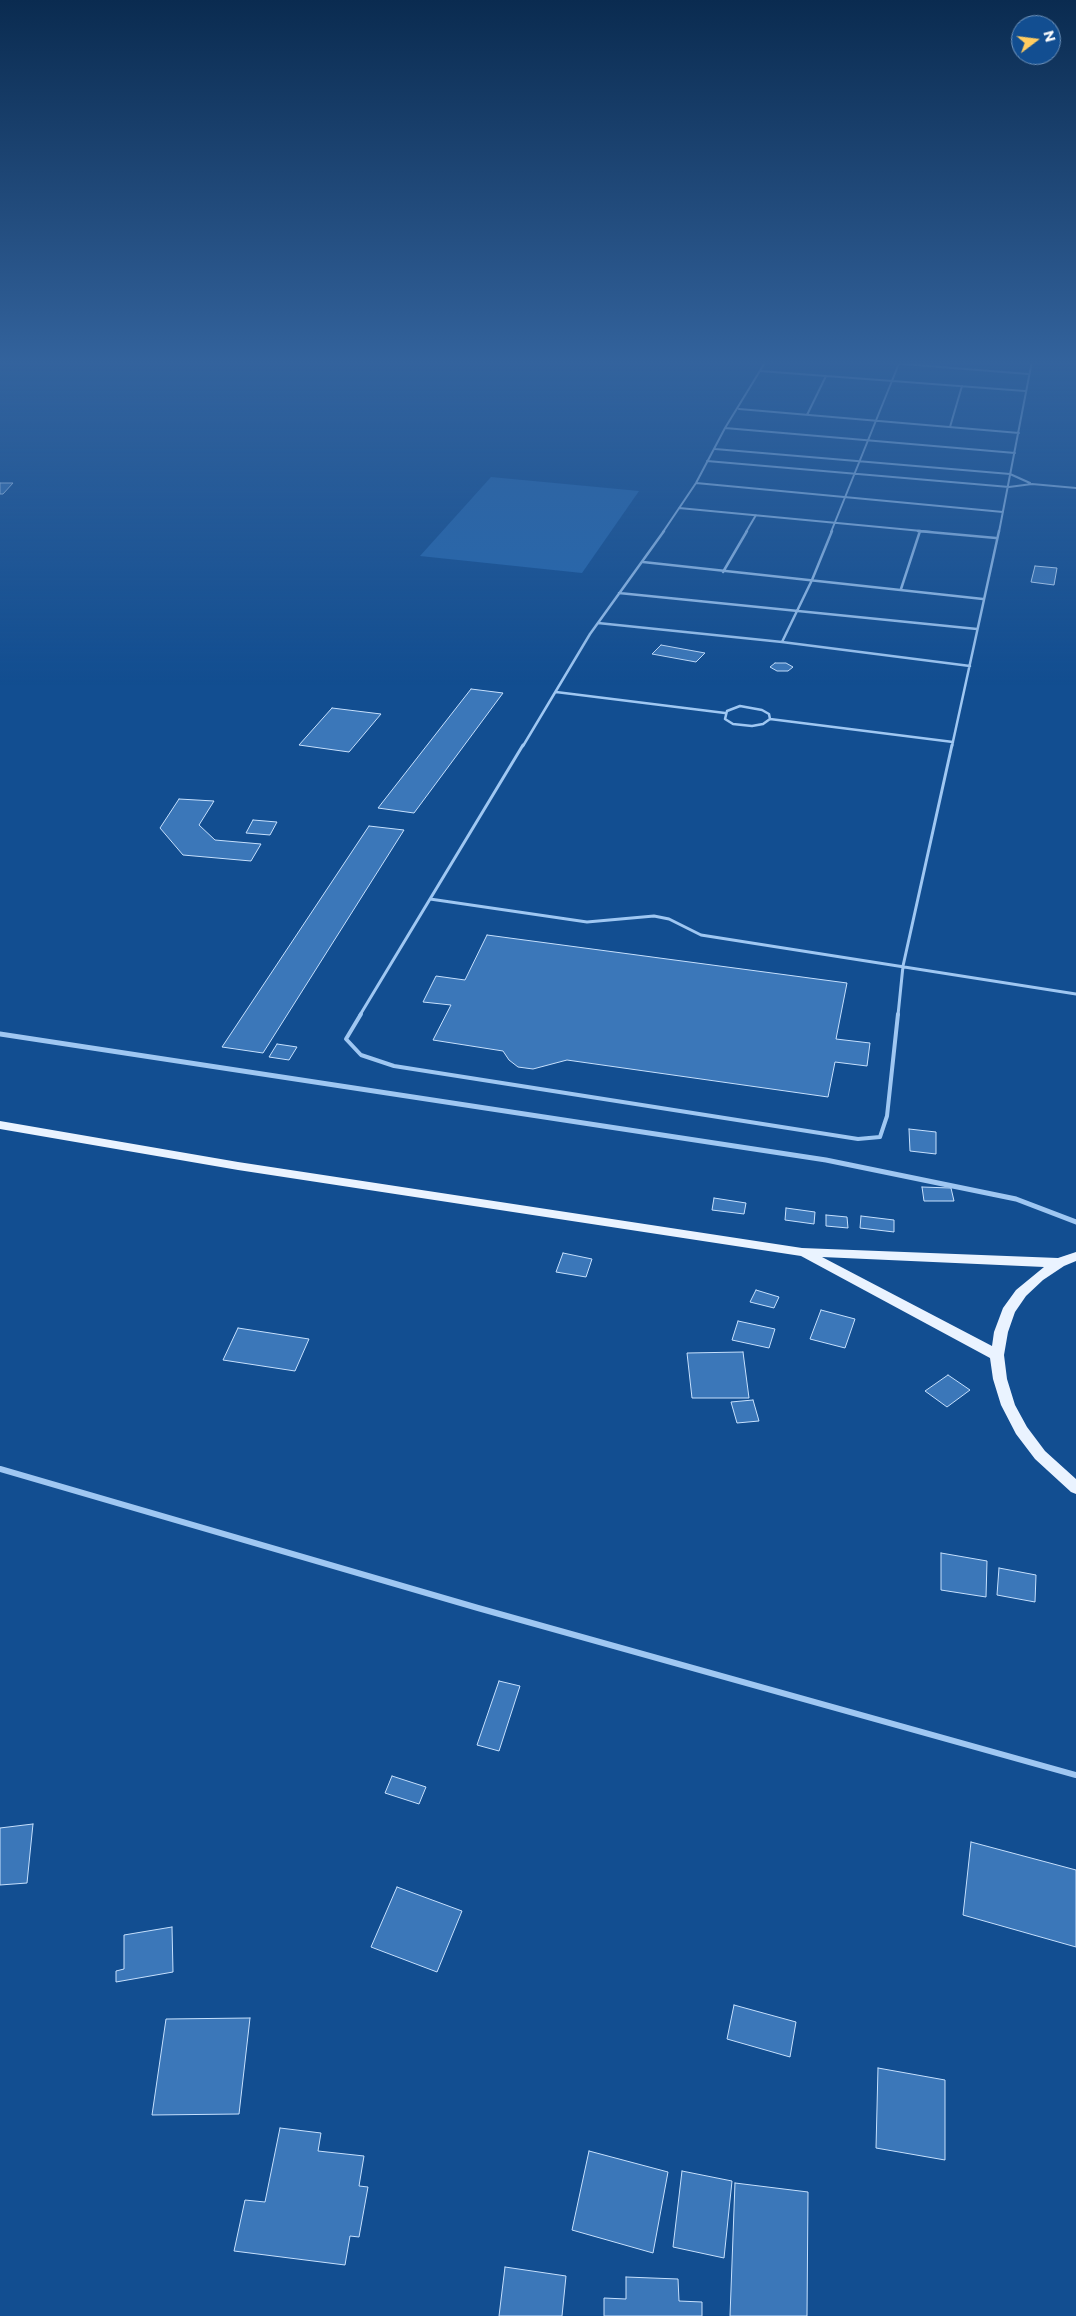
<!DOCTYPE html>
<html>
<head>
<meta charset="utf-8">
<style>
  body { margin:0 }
  #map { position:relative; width:1076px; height:2316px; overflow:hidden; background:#124e91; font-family:Montserrat,sans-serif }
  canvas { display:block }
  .north { position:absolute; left:1011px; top:15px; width:50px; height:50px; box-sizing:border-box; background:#124e91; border:1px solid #7195bd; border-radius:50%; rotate:75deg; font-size:14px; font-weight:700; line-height:20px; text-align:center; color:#fff }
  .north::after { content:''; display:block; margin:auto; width:18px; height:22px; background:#ffcc60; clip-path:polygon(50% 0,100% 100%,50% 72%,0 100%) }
</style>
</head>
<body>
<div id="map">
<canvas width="1076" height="2316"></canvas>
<div class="north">N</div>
</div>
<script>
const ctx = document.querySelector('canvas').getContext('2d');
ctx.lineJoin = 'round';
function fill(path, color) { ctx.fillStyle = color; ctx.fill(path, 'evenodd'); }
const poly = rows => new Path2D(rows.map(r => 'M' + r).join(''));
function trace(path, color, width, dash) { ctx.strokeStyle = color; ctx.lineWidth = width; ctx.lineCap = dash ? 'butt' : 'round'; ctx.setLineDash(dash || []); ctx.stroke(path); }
fill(poly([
  [491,477,639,491,582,573,420,556]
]), '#2468b0');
const building = poly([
  [0,483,13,483,3,494,0,494,0,483],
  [1035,566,1057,568,1054,585,1031,582,1035,566],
  [661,645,705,653,696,662,652,654,661,645],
  [775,663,786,663,793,667,788,671,777,671,770,667,775,663],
  [471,689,503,693,414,813,378,808,471,689],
  [332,708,381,714,349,752,299,745,332,708],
  [179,799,214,801,199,825,215,840,261,844,251,861,183,855,160,828,179,799],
  [253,820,277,822,270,835,246,833,253,820],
  [369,826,404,830,263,1053,222,1047,369,826],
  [487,935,847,983,836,1039,870,1043,867,1066,835,1062,828,1097,567,1060,533,1069,518,1067,509,1060,503,1051,433,1040,451,1005,423,1002,436,976,465,980,487,935],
  [277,1044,297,1047,289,1060,269,1057,277,1044],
  [909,1129,936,1132,936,1154,910,1151,909,1129],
  [922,1187,951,1188,954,1201,924,1201,922,1187],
  [714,1198,746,1203,744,1214,712,1210,714,1198],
  [786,1208,815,1212,814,1224,785,1220,786,1208],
  [826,1215,847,1217,848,1228,826,1226,826,1215],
  [861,1216,894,1220,894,1232,860,1228,861,1216],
  [563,1253,592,1259,586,1277,556,1272,563,1253],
  [756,1290,779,1297,774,1308,750,1302,756,1290],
  [821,1310,855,1319,845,1348,810,1339,821,1310],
  [738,1321,775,1329,769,1348,732,1340,738,1321],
  [238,1328,309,1339,295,1371,223,1360,238,1328],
  [743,1352,749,1398,692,1398,687,1353,743,1352],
  [948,1375,970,1390,947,1407,925,1391,948,1375],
  [753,1400,759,1421,737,1423,731,1402,753,1400],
  [941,1553,987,1561,986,1597,941,1590,941,1553],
  [999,1568,1036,1575,1035,1602,997,1595,999,1568],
  [499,1681,520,1686,499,1751,477,1745,499,1681],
  [392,1776,426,1787,419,1804,385,1793,392,1776],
  [33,1824,27,1883,0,1885,0,1828,33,1824],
  [971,1842,1076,1870,1076,1947,963,1915,971,1842],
  [397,1887,462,1911,437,1972,371,1947,397,1887],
  [172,1927,173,1972,116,1982,116,1971,124,1969,124,1935,172,1927],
  [734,2005,796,2022,790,2057,727,2039,734,2005],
  [250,2018,239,2114,152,2115,166,2019,250,2018],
  [878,2068,945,2080,945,2160,876,2148,878,2068],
  [280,2128,321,2133,318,2151,364,2156,359,2186,368,2187,359,2237,350,2236,345,2265,234,2251,245,2200,265,2202,280,2128],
  [589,2151,668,2172,653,2253,572,2230,589,2151],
  [682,2171,732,2181,724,2258,673,2247,682,2171],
  [735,2183,808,2192,807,2316,730,2316,735,2183],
  [505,2267,566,2276,562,2316,499,2316,505,2267],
  [626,2277,678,2279,679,2301,702,2302,702,2316,604,2316,604,2298,626,2299,626,2277]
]);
fill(building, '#3b77b9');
trace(building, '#c6e0fd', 1);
trace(poly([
  [866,361,1028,374],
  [760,371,1025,391],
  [739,409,1019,433],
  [807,415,826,376],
  [950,427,962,386],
  [725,428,1015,453],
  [715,449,1010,474,1030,483],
  [707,461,1009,487,1032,484,1076,488],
  [696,483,1003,512],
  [679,508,932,532],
  [663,532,696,483,725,428,766,361],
  [746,532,756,515],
  [831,532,900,361],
  [999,532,1032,361]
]), '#9fc7f2', 2);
trace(poly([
  [918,531,996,538],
  [643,562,983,599],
  [723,572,747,531],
  [901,589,920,531],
  [619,593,977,629],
  [598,623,782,642,970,666],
  [782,642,812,580,832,531],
  [556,692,725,713],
  [740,706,762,710,769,714,770,719,763,724,752,726,733,724,725,719,727,711,740,706],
  [770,719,953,742],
  [523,746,590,634,664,531],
  [952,746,999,531]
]), '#9fc7f2', 2.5);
trace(poly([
  [430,899,587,922,654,916,669,919,701,935,1076,994],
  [360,1015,523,745],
  [898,1015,903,966,952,745]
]), '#9fc7f2', 3);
trace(poly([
  [361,1014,346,1039,361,1055,394,1066,858,1139,880,1137,887,1116,898,1014]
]), '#9fc7f2', 4);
trace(poly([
  [0,1034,826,1160,1016,1199,1076,1222]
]), '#9fc7f2', 5);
trace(poly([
  [0,1469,478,1608,1076,1775]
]), '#9fc7f2', 6);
fill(poly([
  [0,1121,238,1162,802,1248,1058,1258,1076,1252,1076,1261,1064,1266,1043,1280,1026,1296,1015,1312,1008,1332,1004,1355,1007,1379,1015,1405,1027,1427,1045,1451,1076,1479,1076,1494,1071,1492,1035,1459,1016,1434,1001,1405,993,1379,990,1358,801,1256,238,1170,0,1129,0,1121],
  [822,1257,1044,1267,1016,1290,1003,1308,994,1332,992,1346,822,1257]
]), '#eaf3ff');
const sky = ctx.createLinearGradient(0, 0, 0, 686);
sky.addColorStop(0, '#0a2b50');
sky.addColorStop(0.53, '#33639d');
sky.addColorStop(1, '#33639d00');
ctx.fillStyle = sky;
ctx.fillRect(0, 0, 1076, 686);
</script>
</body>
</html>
